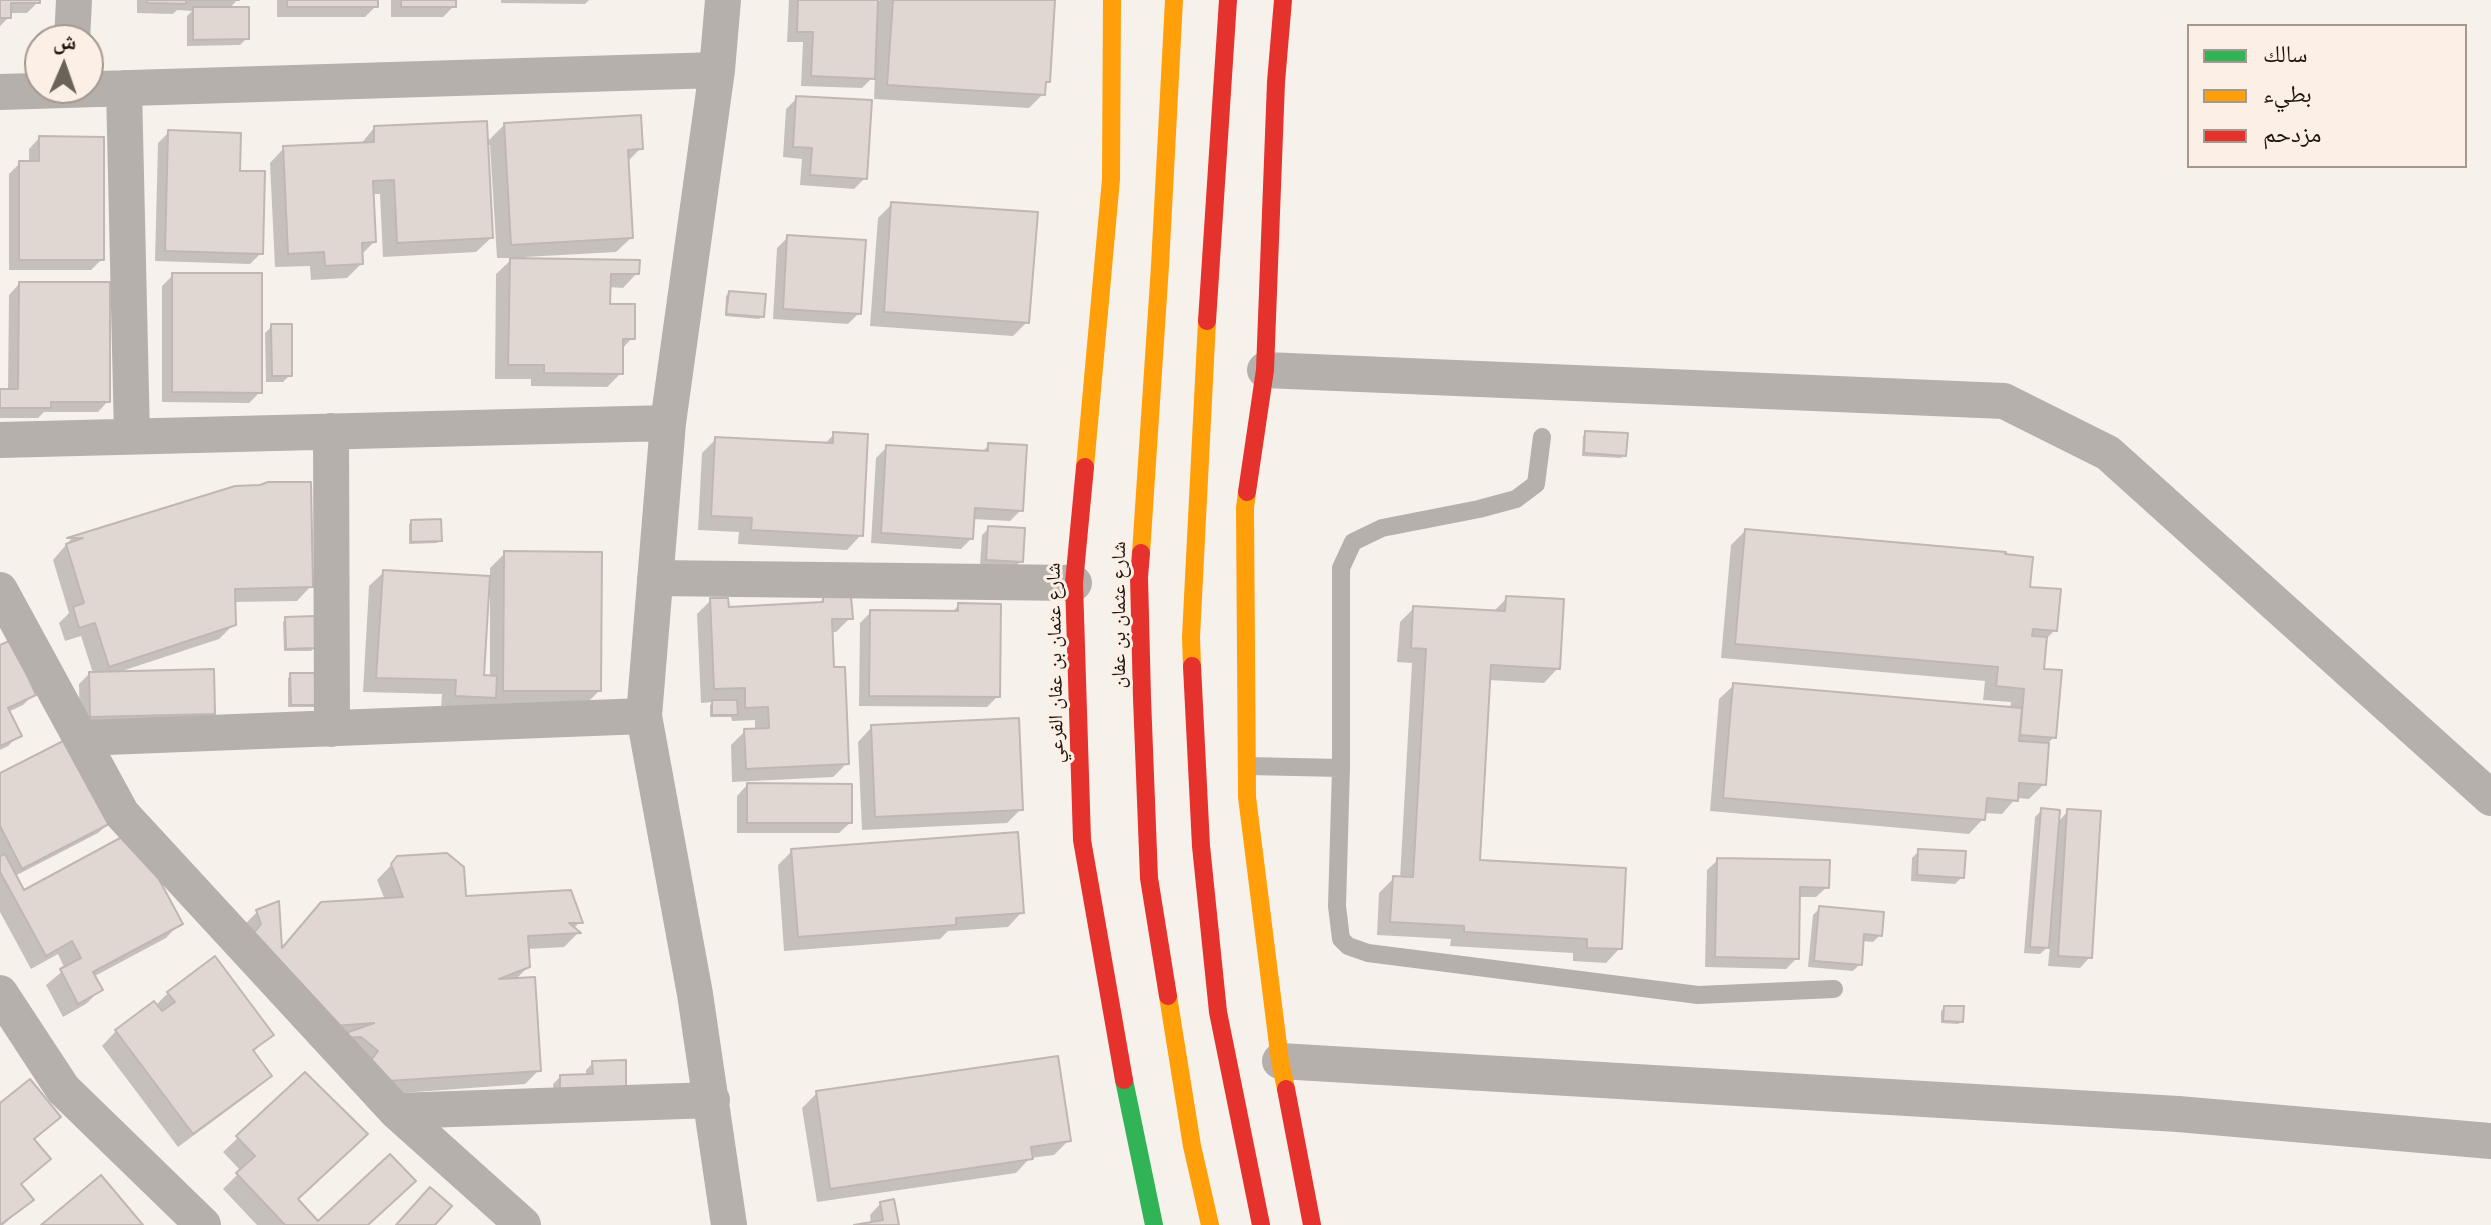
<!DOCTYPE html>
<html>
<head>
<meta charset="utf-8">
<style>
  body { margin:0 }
  #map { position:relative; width:2491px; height:1225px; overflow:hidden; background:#f7f1eb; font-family:"Times New Roman","Noto Naskh Arabic",serif }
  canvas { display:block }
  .legend { position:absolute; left:2187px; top:24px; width:280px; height:144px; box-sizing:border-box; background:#fcf0e6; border:2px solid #a4988f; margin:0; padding:10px 14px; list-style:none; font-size:24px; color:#1f150c }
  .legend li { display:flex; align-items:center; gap:16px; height:40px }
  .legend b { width:40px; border:2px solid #a4988f }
  .north { position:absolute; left:24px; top:24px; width:80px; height:80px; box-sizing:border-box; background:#fcf0e6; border:2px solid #a4988f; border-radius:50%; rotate:2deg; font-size:22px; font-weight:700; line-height:32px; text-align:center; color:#1f150c }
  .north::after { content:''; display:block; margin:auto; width:28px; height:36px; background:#6b625a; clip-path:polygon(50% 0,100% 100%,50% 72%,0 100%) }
</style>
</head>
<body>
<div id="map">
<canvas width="2491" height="1225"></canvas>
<ul class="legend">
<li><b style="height:10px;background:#30b455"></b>سالك</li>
<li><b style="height:10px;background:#ff9f0a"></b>بطيء</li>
<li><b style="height:10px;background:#e5322d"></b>مزدحم</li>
</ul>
<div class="north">ش</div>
</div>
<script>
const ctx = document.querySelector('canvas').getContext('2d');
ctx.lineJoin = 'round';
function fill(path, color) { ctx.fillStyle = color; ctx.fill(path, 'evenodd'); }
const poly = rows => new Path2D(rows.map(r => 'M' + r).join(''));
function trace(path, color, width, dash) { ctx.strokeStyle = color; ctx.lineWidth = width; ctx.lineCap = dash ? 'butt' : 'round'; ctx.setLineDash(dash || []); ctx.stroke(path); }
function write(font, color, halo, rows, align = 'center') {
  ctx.font = font + ' "Times New Roman","Noto Naskh Arabic",serif'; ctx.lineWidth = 6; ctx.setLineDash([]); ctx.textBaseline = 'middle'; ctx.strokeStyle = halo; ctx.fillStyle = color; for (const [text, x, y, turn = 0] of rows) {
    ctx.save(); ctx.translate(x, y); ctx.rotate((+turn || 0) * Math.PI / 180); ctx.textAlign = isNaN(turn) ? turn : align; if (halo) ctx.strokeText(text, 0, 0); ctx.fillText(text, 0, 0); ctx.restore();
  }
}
fill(poly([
  [0,0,38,0,38,2,27,13,9,13,9,17,0,26],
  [137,0,237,0,229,9,247,38,240,45,187,46,187,16,192,11,177,10,173,14,137,13],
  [277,0,376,0,376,6,365,17,277,17],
  [391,0,454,0,454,6,443,17,391,17],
  [501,0,589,0,585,4,501,3],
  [789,0,876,0,876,5,880,0,1053,0,1048,81,1044,86,1043,94,1029,108,874,99,875,75,862,88,801,86,803,42,787,42],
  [797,98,865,178,854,189,800,185,802,159,783,157,786,109],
  [504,125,641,148,626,163,631,238,616,252,525,257,525,260,637,273,623,288,609,287,608,306,632,338,621,350,621,373,607,387,531,386,531,379,495,379,496,274,513,258,497,258,490,145,487,145,491,238,476,252,383,257,380,194,372,194,374,242,361,255,361,264,347,278,311,280,310,266,275,267,270,163,284,148,360,145,374,128,486,143],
  [169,132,238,173,261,253,250,264,155,261,158,143],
  [39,138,102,259,91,270,9,270,9,174,20,163,29,163,29,149],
  [892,204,1027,322,1013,336,870,326,878,218],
  [788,237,859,313,848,324,773,319,777,248],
  [173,275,260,392,249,403,162,402,162,286],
  [19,284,108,401,98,412,44,412,38,418,0,418,0,391,8,391,9,295],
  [729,293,762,316,759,319,725,316,726,296],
  [272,326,290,375,283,382,266,382,265,333],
  [1586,433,1624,455,1621,458,1582,456,1583,436],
  [834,434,861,535,847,550,738,544,739,532,698,530,702,453,716,439,824,445],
  [989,445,1021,510,1010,521,973,519,972,538,961,549,871,543,876,458,887,447,981,453],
  [236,488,311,586,297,601,233,602,234,624,219,639,119,672,213,714,203,725,80,727,79,684,90,673,93,673,81,636,65,641,59,623,69,613,53,560,71,539],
  [412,522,440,540,437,543,409,544,409,524],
  [989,528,1021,561,1014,568,980,566,982,535],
  [1745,531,2028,588,2055,630,2044,641,2042,671,2054,737,2047,744,2044,784,2029,799,2016,798,2002,814,1984,813,1983,819,1969,834,1710,811,1719,699,1734,685,2010,709,2011,702,1983,700,1985,681,1721,658,1731,545],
  [505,553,599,691,585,705,441,709,442,694,363,692,369,586,384,572,490,578,490,568],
  [487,597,490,597,490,677,482,677],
  [1507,598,1558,668,1544,683,1488,680,1478,862,1620,948,1606,963,1573,961,1573,953,1450,946,1451,939,1377,935,1379,893,1394,878,1400,879,1412,663,1397,662,1400,622,1414,608,1493,612],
  [823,599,850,618,836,632,830,632,832,670,847,763,833,777,732,782,731,745,745,731,755,730,755,720,732,721,731,717,710,717,710,705,713,702,701,703,697,614,711,600,727,609,818,605],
  [959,605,998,696,987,707,859,706,860,623,871,612,951,613],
  [286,619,314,648,311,651,284,651,283,622],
  [0,647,34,694,23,705,8,712,19,735,8,746,0,750],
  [291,675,316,707,288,707,288,678],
  [872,727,1021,809,1007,823,862,830,858,742],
  [0,776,109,823,98,833,15,876,24,892,180,923,166,938,93,977,100,990,86,1004,63,1017,46,985,65,969,58,954,31,969,0,912],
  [747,785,850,823,839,833,737,833,737,796],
  [2042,810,2057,823,2068,811,2090,957,2080,968,2048,966,2050,945,2040,954,2024,953,2035,817],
  [792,851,1022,912,1008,927,948,931,940,939,784,951,778,865],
  [1919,851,1962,877,1955,884,1911,881,1912,858],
  [398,858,464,899,580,922,573,929,578,933,564,947,527,949,528,967,516,979,539,1070,525,1084,374,1095,319,1039,261,991,260,972,243,926,257,912,280,951,385,900,377,880],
  [1718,860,1827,887,1816,897,1798,897,1797,958,1786,969,1705,967,1707,870],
  [1820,908,1880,935,1873,942,1862,941,1860,964,1853,971,1808,967,1813,915],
  [168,993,271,1035,252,1053,269,1076,255,1090,178,1147,102,1046,116,1031,154,1004,155,1006],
  [1944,1008,1961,1022,1958,1024,1941,1023,1941,1011],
  [624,1062,554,1102,553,1084,560,1077,586,1076,586,1070,593,1063],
  [305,1074,296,1199,318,1224,366,1225,257,1225,223,1189,241,1171,223,1152],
  [817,1093,1068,1141,1054,1155,1030,1158,1016,1173,817,1202,802,1108],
  [0,1105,58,1117,32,1140,48,1159,20,1185,31,1200,3,1225,0,1225],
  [880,1204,897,1225,866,1225,871,1224,870,1215]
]), '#0003');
const building = poly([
  [0,0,40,0,40,3,11,3,11,18,0,18,0,0],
  [147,0,239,0,186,0,186,4,147,3,147,0],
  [287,0,378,0,378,7,287,7,287,0],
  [401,0,456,0,456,7,401,7,401,0],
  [798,0,878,0,875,79,811,76,813,32,797,32,798,0],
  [893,0,1055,0,1050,82,1046,82,1045,95,887,85,893,0],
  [193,7,249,7,249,39,193,40,193,7],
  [796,96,872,100,867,179,810,175,812,148,793,147,796,96],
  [641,115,643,149,628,150,633,238,511,245,504,123,641,115],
  [487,121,493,238,397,243,394,180,373,181,376,242,362,243,363,264,325,266,324,252,288,254,283,146,374,142,374,126,487,121],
  [168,130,241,133,240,171,265,171,263,254,165,251,168,130],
  [39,136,104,137,104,260,19,260,19,161,39,161,39,136],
  [891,202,1038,212,1029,323,884,312,891,202],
  [787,235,866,240,861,314,783,309,787,235],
  [510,258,640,260,639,274,611,274,610,304,635,304,635,339,623,339,623,374,544,373,544,365,508,365,510,258],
  [172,273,262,273,262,393,172,392,172,273],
  [19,282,110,282,110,402,51,402,51,408,0,408,0,389,18,389,19,282],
  [729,291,766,294,764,317,726,314,729,291],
  [271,324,292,324,292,376,272,376,271,324],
  [1585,431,1628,433,1626,456,1584,453,1585,431],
  [833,432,868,434,863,536,751,530,752,518,711,516,715,437,833,443,833,432],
  [988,443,1027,445,1023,511,975,508,973,539,881,533,886,445,988,451,988,443],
  [268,482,311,482,313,587,235,589,236,625,109,667,95,623,79,628,73,607,84,603,66,544,83,538,67,538,235,486,260,485,268,482],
  [441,519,442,541,411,542,411,520,441,519],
  [988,526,1025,528,1023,562,986,560,988,526],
  [1745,529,2006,552,2005,554,2033,557,2030,587,2061,589,2057,631,2033,629,2032,636,2047,637,2044,669,2062,670,2056,738,2020,735,2024,689,1996,686,1998,667,1735,644,1745,529],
  [504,551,602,552,601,691,503,691,504,551],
  [383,570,490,576,484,675,497,676,496,698,455,696,456,680,376,678,383,570],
  [851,596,853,619,832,619,834,667,845,667,849,764,746,769,744,729,769,728,768,707,745,708,745,688,714,689,710,598,728,598,729,607,823,602,823,597,851,596],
  [1506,596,1564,599,1560,669,1491,665,1480,860,1626,868,1622,949,1587,948,1587,939,1464,932,1464,926,1390,922,1393,876,1413,877,1426,649,1411,648,1413,606,1505,611,1506,596],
  [958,603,1001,604,1000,697,869,696,870,610,958,611,958,603],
  [315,616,316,648,286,649,285,617,315,616],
  [11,640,36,695,8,708,22,736,0,746,0,645,11,640],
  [214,669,215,714,90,717,89,672,214,669],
  [290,673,322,673,321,705,291,705,290,673],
  [1733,683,2022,708,2019,741,2049,743,2046,785,2019,783,2018,801,1987,798,1985,820,1723,798,1733,683],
  [712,700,737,700,738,715,712,715,712,700],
  [1019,718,1023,810,875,817,871,725,1019,718],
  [67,739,111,823,22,869,0,826,0,773,67,739],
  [747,783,852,784,852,823,747,823,747,783],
  [2041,808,2060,810,2049,948,2030,947,2041,808],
  [2067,809,2101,811,2092,958,2058,956,2067,809],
  [133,831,183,924,93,972,103,990,78,1004,60,969,81,958,72,941,46,956,0,872,0,856,5,854,24,890,133,831],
  [1018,832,1024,913,956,918,956,925,798,937,791,849,1018,832],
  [1918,849,1966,851,1964,878,1917,875,1918,849],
  [447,853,464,867,466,896,571,890,583,923,569,923,581,933,528,936,530,967,499,979,535,977,541,1071,388,1081,368,1064,378,1051,361,1037,329,1039,374,1023,334,1026,250,938,261,924,256,910,279,901,282,948,321,902,403,897,391,864,397,856,447,853],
  [1717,858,1830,860,1829,888,1800,887,1799,959,1715,957,1717,858],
  [1819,906,1884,912,1882,936,1864,934,1862,965,1814,961,1819,906],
  [215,956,274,1035,253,1050,272,1076,193,1134,115,1030,154,1001,162,1011,175,1002,167,992,215,956],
  [1944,1006,1964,1006,1963,1022,1943,1021,1944,1006],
  [1058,1056,1071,1141,1031,1147,1033,1159,830,1189,816,1091,1058,1056],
  [626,1060,626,1094,560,1096,560,1075,593,1074,592,1061,626,1060],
  [305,1072,368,1134,298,1199,318,1221,390,1154,416,1181,368,1225,285,1225,236,1173,255,1156,236,1136,305,1072],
  [30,1079,61,1117,34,1139,51,1159,21,1184,34,1200,0,1225,0,1103,30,1079],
  [101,1175,143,1225,41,1225,101,1175],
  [430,1187,452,1206,435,1225,396,1225,430,1187],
  [894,1199,899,1225,854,1225,883,1220,880,1202,894,1199]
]);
fill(building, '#e0d6d2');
trace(building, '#c0b6b2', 2);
trace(poly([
  [1542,437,1536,484,1516,499,1479,509,1382,528,1353,542,1341,568,1341,768,1337,906,1341,939,1348,946,1368,953,1698,995,1834,989],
  [1247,766,1341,768]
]), '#b6b0ad', 18);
trace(poly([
  [723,0,717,70,668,423,644,716,695,994,729,1225],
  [72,40,74,0],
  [124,88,132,436],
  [0,92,717,70],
  [1265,370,2004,401,2108,453,2491,798],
  [331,431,332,729],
  [0,440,668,423],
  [655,578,1074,583],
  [0,590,122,814,396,1111,523,1225],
  [81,738,644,716],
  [0,993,63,1089,203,1225],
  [1280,1061,2178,1114,2491,1141],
  [396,1111,712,1100]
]), '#b6b0ad', 36);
trace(poly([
  [1124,1080,1154,1225]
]), '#30b455', 18);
trace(poly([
  [1085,467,1111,179,1112,0],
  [1247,492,1245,508,1247,797,1280,1061,1286,1089],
  [1141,553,1160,266,1174,0],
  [1192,666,1191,637,1207,321],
  [1168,996,1192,1146,1210,1225]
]), '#ff9f0a', 18);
trace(poly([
  [1207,321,1228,0],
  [1085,467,1074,583,1082,840,1124,1080],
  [1247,492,1265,370,1276,82,1283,0],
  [1141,553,1139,577,1142,698,1149,878,1168,996],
  [1192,666,1201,846,1218,1012,1261,1225],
  [1286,1089,1312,1225]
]), '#e5322d', 18);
write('20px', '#1f150c', '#fcf0e6', [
  ["شارع عثمان بن عفان",1120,615,-90],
  ["شارع عثمان بن عفان الفرعي",1056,663,-91]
]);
</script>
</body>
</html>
